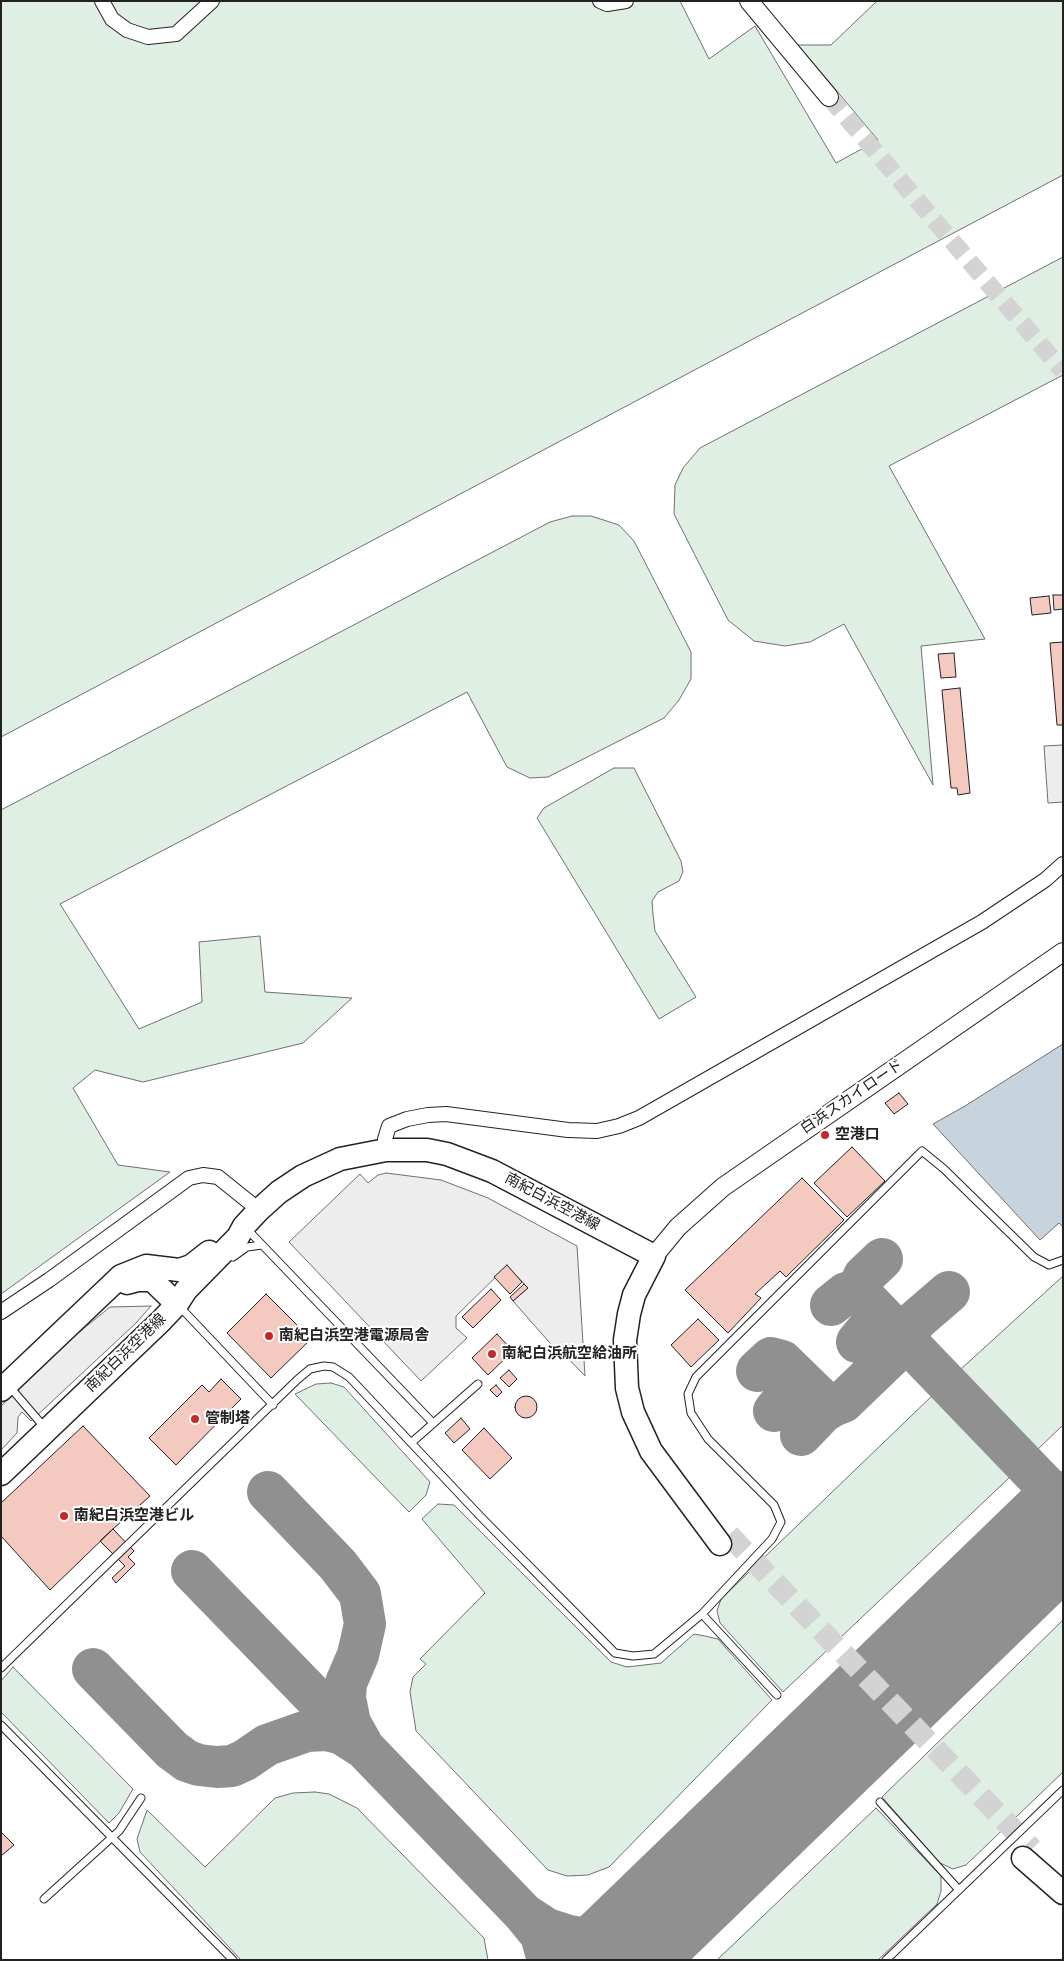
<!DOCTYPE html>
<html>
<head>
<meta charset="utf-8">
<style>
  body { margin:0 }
  #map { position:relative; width:1064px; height:1961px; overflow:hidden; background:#fff; font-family:Helvetica,sans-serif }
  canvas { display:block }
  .frame { position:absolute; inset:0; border:2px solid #222; pointer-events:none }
</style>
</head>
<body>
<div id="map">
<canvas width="1064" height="1961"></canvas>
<div class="frame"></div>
</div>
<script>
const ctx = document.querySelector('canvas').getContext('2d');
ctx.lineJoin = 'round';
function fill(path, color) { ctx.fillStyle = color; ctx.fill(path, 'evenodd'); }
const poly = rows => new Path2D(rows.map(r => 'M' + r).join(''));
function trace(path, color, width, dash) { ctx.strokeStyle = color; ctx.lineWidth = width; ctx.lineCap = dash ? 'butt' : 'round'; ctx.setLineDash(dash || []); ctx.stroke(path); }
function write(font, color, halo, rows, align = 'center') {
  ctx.font = font + ' Helvetica,"Noto Sans JP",sans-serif'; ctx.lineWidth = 4; ctx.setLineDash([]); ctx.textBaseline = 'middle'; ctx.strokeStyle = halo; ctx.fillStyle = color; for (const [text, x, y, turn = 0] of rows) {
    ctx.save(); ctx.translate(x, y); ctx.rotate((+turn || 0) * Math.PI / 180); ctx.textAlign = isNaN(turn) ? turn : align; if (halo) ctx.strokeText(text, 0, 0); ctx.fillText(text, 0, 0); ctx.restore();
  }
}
const green = poly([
  [1,1,680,1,709,59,755,26,836,163,878,140,798,45,831,45,877,1,1063,1,1063,175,1,737,1,1],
  [1063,257,1063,375,889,466,985,639,921,646,933,785,844,624,810,642,785,646,754,641,728,620,674,514,675,485,683,468,700,448,1063,257],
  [572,516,591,516,619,525,634,541,691,652,691,679,679,700,664,718,548,777,530,778,507,767,467,692,60,904,139,1029,202,1002,199,942,260,936,265,992,352,998,303,1043,143,1082,95,1070,73,1088,118,1165,170,1172,1,1294,1,810,550,522,572,516],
  [614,768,634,768,681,861,683,872,679,881,658,892,652,901,653,914,655,931,696,997,659,1019,537,818,544,808,614,768],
  [1063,1276,1063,1425,1037,1450,961,1369,1063,1276],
  [331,1383,344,1387,430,1482,426,1495,409,1512,295,1394,316,1384,331,1383],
  [935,1393,1010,1477,783,1692,720,1623,717,1611,721,1599,935,1393],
  [438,1504,454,1505,611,1662,627,1667,661,1663,694,1634,705,1636,718,1639,772,1700,609,1867,588,1875,567,1876,548,1870,416,1731,410,1692,413,1677,426,1664,420,1659,485,1593,422,1519,438,1504],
  [1063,1620,1063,1772,966,1865,953,1869,940,1863,882,1797,1063,1620],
  [13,1667,133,1789,119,1813,109,1823,1,1712,1,1681,13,1667],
  [315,1792,329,1794,357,1808,484,1938,488,1960,241,1960,140,1852,137,1839,147,1810,205,1867,275,1798,293,1793,315,1792],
  [876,1808,941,1876,941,1891,937,1904,878,1960,717,1960,876,1808]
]);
fill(green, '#e0efe3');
trace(green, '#6f6f6f', 1);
const parking = poly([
  [1063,745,1063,802,1048,803,1044,746,1063,745],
  [386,1173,441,1180,488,1198,577,1246,585,1376,561,1351,556,1350,513,1301,528,1288,507,1266,456,1316,456,1328,467,1338,421,1381,289,1242,360,1174,368,1183,378,1175,386,1173],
  [151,1306,136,1323,31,1421,22,1412,18,1417,17,1433,1,1450,1,1406,78,1333,110,1307,151,1306]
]);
fill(parking, '#ededed');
trace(parking, '#6f6f6f', 1);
const water = poly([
  [1063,1044,1063,1227,1059,1223,1040,1240,933,1124,965,1106,1063,1044]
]);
fill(water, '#c7d3dd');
trace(water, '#6f6f6f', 1);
trace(poly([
  [863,1296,860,1285,864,1276,882,1259],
  [831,1305,846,1293,855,1291,863,1296,1063,1504],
  [857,1342,872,1324,879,1322,890,1324],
  [913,1349,909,1336,913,1323,949,1292],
  [757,1371,771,1358,782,1361,824,1402,833,1406,843,1402,896,1351,904,1347,913,1349],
  [774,1411,788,1394,800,1390,812,1391],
  [801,1435,823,1412,833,1406],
  [268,1492,338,1565,360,1594,365,1624,358,1655,346,1683,345,1698,350,1723,364,1748,524,1914,541,1935,548,1960],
  [192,1571,355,1739],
  [93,1669,172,1750,187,1761,199,1765,217,1767,232,1766,245,1760,267,1745,307,1731,326,1730,342,1734,364,1748],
  [524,1914,547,1929,569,1936,593,1940,616,1938,647,1927]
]), '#909090', 42);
trace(poly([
  [613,1960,1063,1525]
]), '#909090', 108);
const building = poly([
  [1053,595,1063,595,1063,609,1054,610,1053,595],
  [1049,596,1051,613,1032,615,1030,598,1049,596],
  [1063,642,1063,725,1057,725,1050,643,1063,642],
  [954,653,956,677,941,678,938,654,954,653],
  [960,688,970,793,958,795,957,788,951,788,942,690,960,688],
  [899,1093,908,1104,894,1114,885,1103,899,1093],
  [852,1147,885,1181,847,1217,814,1183,852,1147],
  [802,1178,844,1220,786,1277,780,1271,755,1294,761,1298,728,1333,685,1290,802,1178],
  [507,1265,522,1282,510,1294,494,1277,507,1265],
  [524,1284,528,1288,513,1301,510,1297,524,1284],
  [491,1289,501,1300,473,1328,462,1317,491,1289],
  [266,1294,311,1339,271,1378,227,1333,266,1294],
  [698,1319,719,1340,691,1367,671,1345,698,1319],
  [497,1334,513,1351,488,1375,472,1358,497,1334],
  [509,1370,517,1379,509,1387,500,1378,509,1370],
  [221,1379,241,1399,176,1465,149,1438,202,1385,209,1392,221,1379],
  [496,1385,502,1392,497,1397,490,1390,496,1385],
  '515 1407a11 11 0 1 1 22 0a11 11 0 1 1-22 0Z',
  [461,1418,470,1429,454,1443,445,1433,461,1418],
  [83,1426,150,1496,113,1529,50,1590,1,1536,1,1503,83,1426],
  [484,1428,512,1458,490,1479,462,1450,484,1428],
  [113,1529,134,1551,128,1557,135,1564,116,1583,112,1578,125,1566,100,1541,113,1529],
  [1,1832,14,1845,1,1856,1,1832]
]);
fill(building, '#f3c9c0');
trace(building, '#222', 1);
trace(poly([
  [829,97,1063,371]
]), '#d3d3d3', 18, [18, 9]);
trace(poly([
  [729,1535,1032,1849]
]), '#d3d3d3', 22, [22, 11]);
const service = poly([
  [246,1228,433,1423],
  [233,1257,247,1247,262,1245],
  [179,1306,273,1405],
  [9,1386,45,1428],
  [411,1443,478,1384],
  [702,1614,777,1695],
  [1,1668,297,1380,310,1369,324,1366,333,1367,349,1377,481,1517,615,1653,633,1656,654,1654,702,1614,772,1539,781,1522,774,1505,708,1439,691,1413,688,1394,696,1377,922,1151,944,1169,1034,1257,1049,1265,1063,1260],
  [1,1725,233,1960],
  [880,1802,959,1890],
  [44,1899,119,1831,141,1798],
  [886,1960,1063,1790]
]);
const minor = poly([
  [102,1,112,19,127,30,148,37,176,34,212,1],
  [600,1,607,4,626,1],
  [386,1150,385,1139,389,1126,407,1119,428,1115,446,1114,568,1130,597,1131,619,1126,639,1118,982,922,1045,880,1063,864],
  [1,1312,49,1280,189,1178,203,1175,218,1177,259,1210]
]);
const tertiary = poly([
  [749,1,829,97],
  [654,1256,678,1227,723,1187,1063,952]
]);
const primary = poly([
  [127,1283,138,1280,152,1280,177,1304],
  [1,1390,121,1276,146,1266,179,1270,191,1266,209,1252],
  [1,1474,161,1321,177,1304,186,1290,238,1237,244,1226,259,1210,279,1192,303,1176,340,1159,386,1150,427,1150,447,1154,492,1171,654,1256,634,1295,629,1314,625,1340,627,1388,633,1412,651,1451,720,1544],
  [1023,1858,1063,1893]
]);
trace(service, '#222', 9);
trace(minor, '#222', 16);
trace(tertiary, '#222', 20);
trace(primary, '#222', 25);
trace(service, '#fff', 7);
trace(minor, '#fff', 14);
trace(tertiary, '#fff', 18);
trace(primary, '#fff', 22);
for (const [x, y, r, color] of [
  [825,1135,5,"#c62828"],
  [269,1336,5,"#c62828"],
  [492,1354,5,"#c62828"],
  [195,1419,5,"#c62828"],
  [64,1516,5,"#c62828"]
]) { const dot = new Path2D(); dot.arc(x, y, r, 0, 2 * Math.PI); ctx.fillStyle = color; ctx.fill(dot); trace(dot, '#fff', 2); }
write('15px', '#222', '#fff', [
  ["白浜スカイロード",852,1097,-34],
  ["南紀白浜空港線",552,1202,28],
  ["南紀白浜空港線",126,1353,-44]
]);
write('bold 15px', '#222', '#fff', [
  ["空港口",835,1135],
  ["南紀白浜空港電源局舎",279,1336],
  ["南紀白浜航空給油所",502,1354],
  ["管制塔",205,1419],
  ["南紀白浜空港ビル",74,1516]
], 'left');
</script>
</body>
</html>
